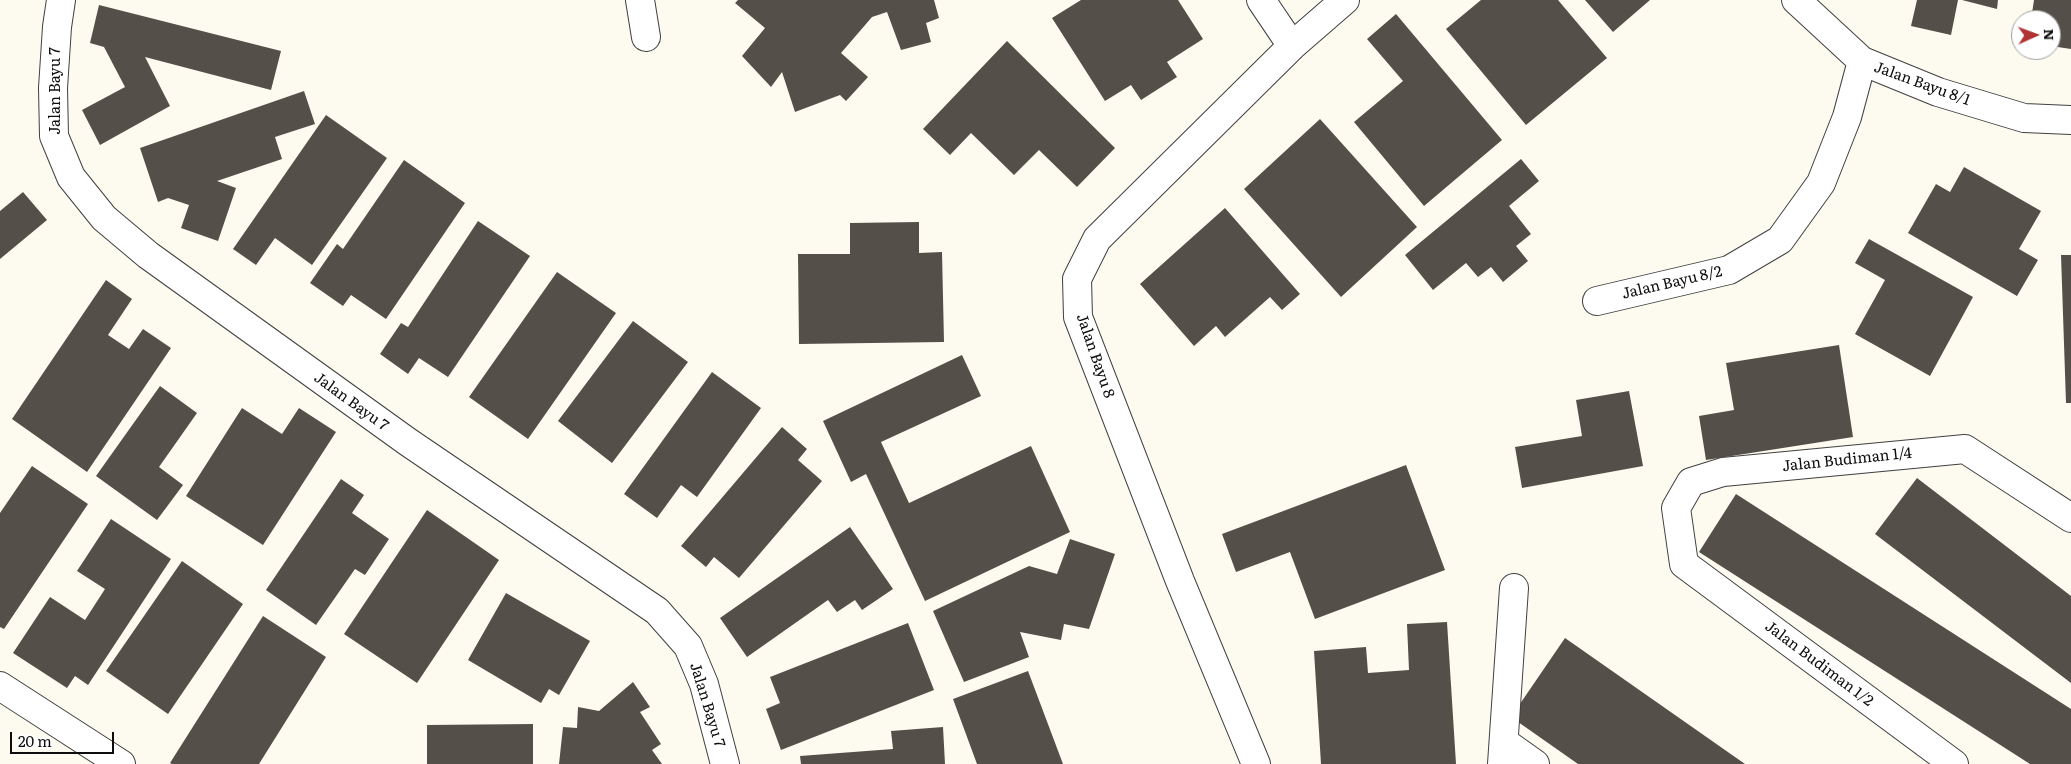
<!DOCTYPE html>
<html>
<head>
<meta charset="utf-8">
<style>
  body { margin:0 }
  #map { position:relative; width:2071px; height:764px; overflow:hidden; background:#fdfbef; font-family:Literata,serif }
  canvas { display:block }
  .north { position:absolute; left:2011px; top:10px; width:50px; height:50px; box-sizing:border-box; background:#fff; border:1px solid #9e9e9e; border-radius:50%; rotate:88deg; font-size:14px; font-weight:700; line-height:20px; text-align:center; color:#0d0d0d }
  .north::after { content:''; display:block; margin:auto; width:18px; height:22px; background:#af3333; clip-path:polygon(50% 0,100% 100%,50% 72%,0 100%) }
  .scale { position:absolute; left:10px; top:732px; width:104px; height:22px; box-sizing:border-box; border:2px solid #0d0d0d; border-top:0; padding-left:6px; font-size:15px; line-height:18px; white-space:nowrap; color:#0d0d0d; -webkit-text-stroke:4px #fff; paint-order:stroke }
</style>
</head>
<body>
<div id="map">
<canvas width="2071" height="764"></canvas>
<div class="north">N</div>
<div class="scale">20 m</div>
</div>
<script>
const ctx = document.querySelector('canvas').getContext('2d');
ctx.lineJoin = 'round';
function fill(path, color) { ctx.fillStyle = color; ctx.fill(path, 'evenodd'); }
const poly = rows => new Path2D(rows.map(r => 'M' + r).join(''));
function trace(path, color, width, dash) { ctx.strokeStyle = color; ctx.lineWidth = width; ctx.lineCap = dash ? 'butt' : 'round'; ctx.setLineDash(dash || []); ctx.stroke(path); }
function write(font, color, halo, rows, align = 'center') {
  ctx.font = font + ' Literata,serif'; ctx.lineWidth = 5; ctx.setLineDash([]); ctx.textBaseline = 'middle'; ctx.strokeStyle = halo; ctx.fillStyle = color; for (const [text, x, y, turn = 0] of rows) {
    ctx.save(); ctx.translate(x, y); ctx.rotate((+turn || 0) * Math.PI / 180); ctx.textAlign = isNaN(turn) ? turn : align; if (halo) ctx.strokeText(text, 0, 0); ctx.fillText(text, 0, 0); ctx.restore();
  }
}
fill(poly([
  [738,0,934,0,939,18,926,23,931,42,901,50,887,12,872,17,841,53,868,77,846,101,840,95,795,112,782,72,771,87,742,56,765,28,735,3],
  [1081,0,1178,0,1203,39,1167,62,1177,77,1141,100,1131,85,1105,101,1052,18],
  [1481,0,1558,0,1607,58,1526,125,1446,29],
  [1585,0,1650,0,1613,32],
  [1917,0,1958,0,1951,35,1911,26],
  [1962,0,1998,0,1997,9],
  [2034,0,2071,0,2071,49,2051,46,2051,20,2031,20],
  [99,5,281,51,271,90,145,57,170,106,100,145,82,110,125,87,104,47,90,43],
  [1396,14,1502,140,1424,206,1354,122,1403,81,1367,39],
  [1007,41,1115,148,1077,187,1039,150,1014,175,971,133,950,155,923,129],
  [304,91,315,124,275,137,282,159,217,181,236,188,218,241,181,228,189,205,168,198,158,202,140,148],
  [326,115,387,158,312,265,275,238,256,265,233,249],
  [1320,119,1417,227,1341,297,1244,189],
  [1521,159,1539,181,1509,206,1531,234,1516,246,1528,261,1503,282,1491,267,1478,277,1466,263,1433,290,1405,255],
  [404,160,465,203,386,319,351,295,343,306,310,283,337,244,343,249],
  [1964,167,2041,211,2019,249,2038,260,2017,296,1908,233,1936,184,1950,192],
  [23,192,47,220,0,259,0,211],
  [1225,208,1300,294,1282,310,1270,297,1225,337,1216,326,1194,346,1140,284],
  [478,221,530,256,448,377,419,358,408,374,380,354,401,323,408,327],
  [919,222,919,253,942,252,944,342,799,344,798,254,850,254,850,223],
  [1869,239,1973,297,1930,376,1855,334,1885,280,1855,263],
  [2061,255,2071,255,2071,403,2066,403],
  [557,272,616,313,528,439,469,397],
  [106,280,132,299,108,335,129,349,143,329,171,348,87,472,12,419],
  [633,321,688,362,612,463,558,421],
  [1839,345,1853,437,1706,460,1699,416,1734,410,1726,363],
  [962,355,981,396,881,442,909,503,1031,446,1070,532,925,601,866,474,851,482,823,421],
  [712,372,761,408,697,497,681,485,657,518,624,494],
  [160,386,197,413,159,467,183,485,157,520,96,476],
  [1629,391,1643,466,1522,488,1515,447,1582,436,1576,400],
  [242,408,282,434,299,408,336,432,263,545,186,496],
  [782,427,807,449,798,460,822,481,739,578,714,557,706,567,681,546],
  [1406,465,1445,570,1315,619,1290,552,1236,572,1222,534],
  [32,466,88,504,4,629,0,627,0,513],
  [1917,478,2071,596,2071,683,1875,534],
  [341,479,364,495,352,513,389,539,365,575,355,569,316,625,266,590],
  [1736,494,2071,709,2071,764,2030,764,1699,552],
  [427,510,499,560,417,683,344,634],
  [111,519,171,559,88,685,75,676,67,688,13,653,50,597,85,620,105,589,77,571],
  [850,527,893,589,862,610,855,600,837,612,828,600,747,657,720,618],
  [1070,539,1115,554,1089,629,1064,624,1061,640,1020,632,1029,657,964,682,933,611,1029,566,1057,574],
  [182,561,243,604,168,714,106,671],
  [506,593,590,641,559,695,549,689,541,703,468,660],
  [263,616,326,657,259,764,172,764,170,763],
  [1447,622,1456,764,1321,764,1314,651,1366,647,1368,673,1409,670,1407,624],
  [908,623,934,690,781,750,766,709,780,703,770,677],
  [1565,638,1745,764,1578,764,1511,717],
  [1028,671,1063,764,977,764,953,699],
  [633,682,650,707,640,712,661,744,652,750,662,764,559,764,563,727,577,728,578,707,599,711],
  [533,724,533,764,427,764,427,725],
  [943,727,945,764,801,764,800,756,893,749,891,731]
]), '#554f4a');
const minor = poly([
  [61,0,57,27,53,88,54,136,71,177,104,218,148,255,408,442,657,611,688,646,704,684,725,764],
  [640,0,646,37],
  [1261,0,1292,46],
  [1796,0,1862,61,1938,92,2024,118,2071,120],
  [1597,301,1729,270,1780,240,1821,183,1847,117,1862,61],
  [0,686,121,764],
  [1504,742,1535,764],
  [1256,764,1180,581,1078,317,1077,279,1097,239,1292,46,1345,0],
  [1502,764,1514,588],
  [1954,764,1684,564,1676,508,1691,482,1723,472,1965,449,2071,518]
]);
trace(minor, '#404040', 30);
trace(minor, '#fff', 28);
write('15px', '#0d0d0d', '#fff', [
  ["Jalan Bayu 8/1",1922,84,20],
  ["Jalan Bayu 7",56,91,-90],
  ["Jalan Bayu 8/2",1672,283,-13],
  ["Jalan Bayu 8",1095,356,71],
  ["Jalan Bayu 7",351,402,36],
  ["Jalan Budiman 1/4",1847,460,-6],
  ["Jalan Budiman 1/2",1819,664,37],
  ["Jalan Bayu 7",707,705,73]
]);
</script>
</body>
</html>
